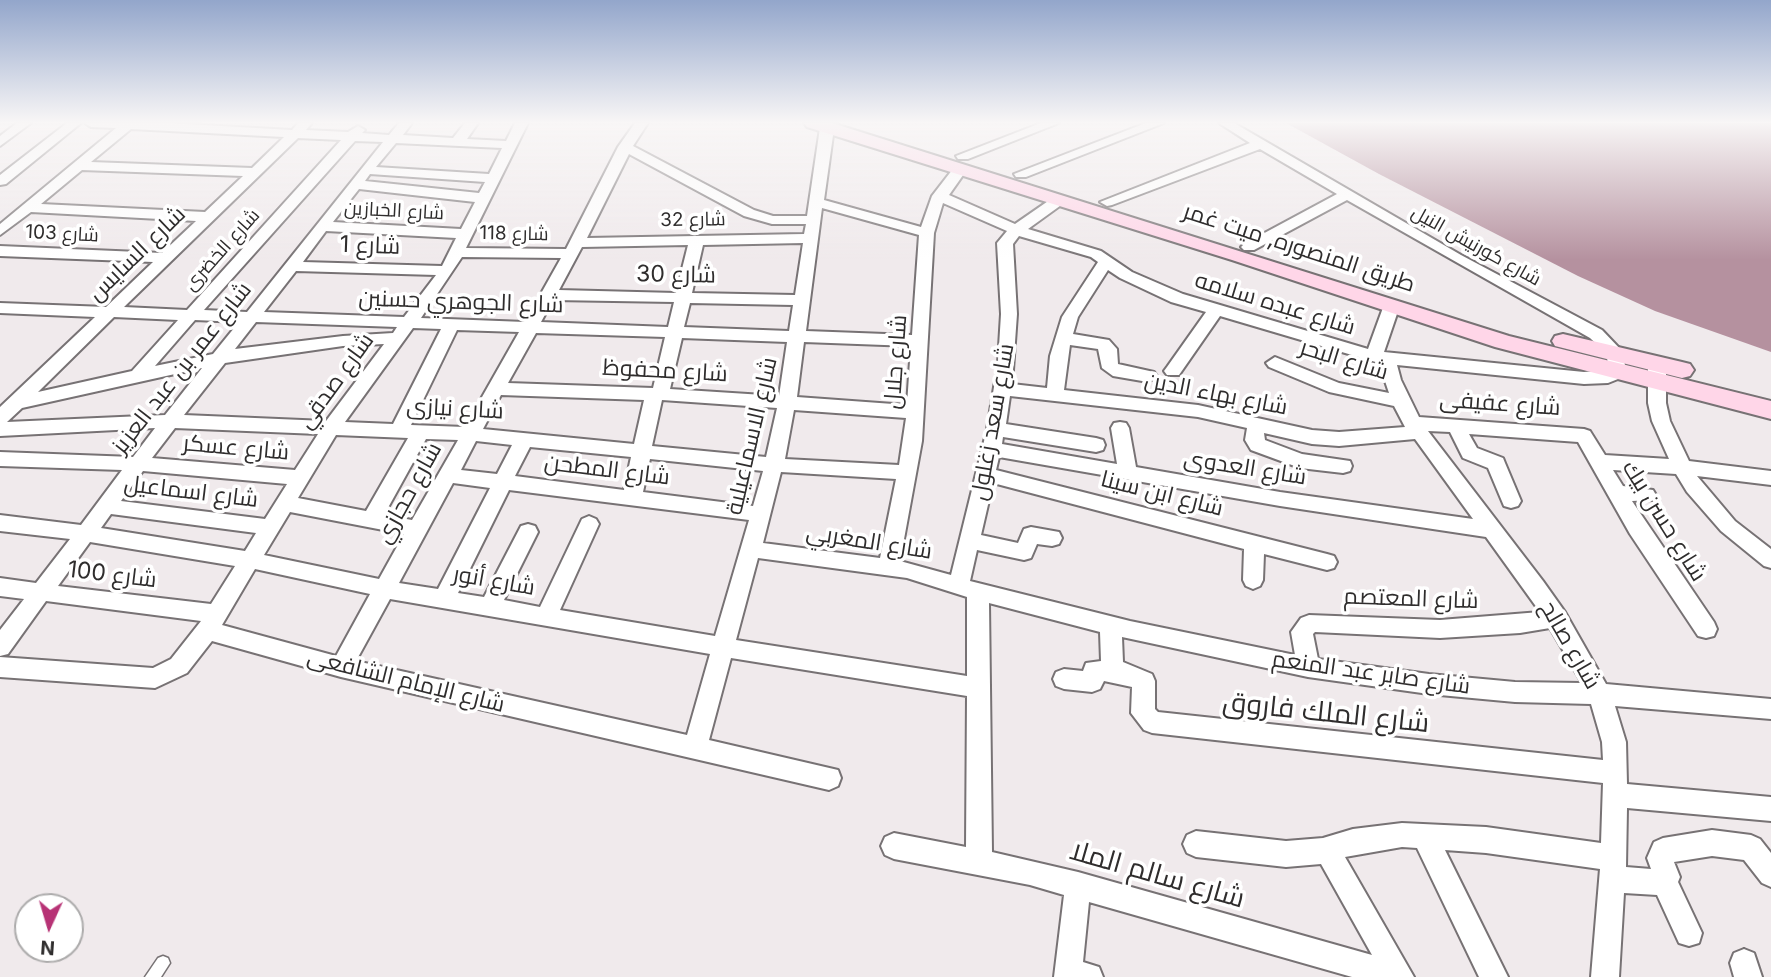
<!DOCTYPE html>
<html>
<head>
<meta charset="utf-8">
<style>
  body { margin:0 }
  #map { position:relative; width:1771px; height:977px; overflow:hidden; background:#f0eaec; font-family:Inter,sans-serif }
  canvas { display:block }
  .north { position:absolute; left:14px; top:893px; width:70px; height:70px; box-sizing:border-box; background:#fff; border:2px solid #acabab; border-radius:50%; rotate:184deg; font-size:19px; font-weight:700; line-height:28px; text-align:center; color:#2f2d2d }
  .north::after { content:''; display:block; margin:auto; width:24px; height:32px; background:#b73275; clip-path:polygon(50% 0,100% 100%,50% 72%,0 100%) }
</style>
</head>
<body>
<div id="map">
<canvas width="1771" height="977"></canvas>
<div class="north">N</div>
</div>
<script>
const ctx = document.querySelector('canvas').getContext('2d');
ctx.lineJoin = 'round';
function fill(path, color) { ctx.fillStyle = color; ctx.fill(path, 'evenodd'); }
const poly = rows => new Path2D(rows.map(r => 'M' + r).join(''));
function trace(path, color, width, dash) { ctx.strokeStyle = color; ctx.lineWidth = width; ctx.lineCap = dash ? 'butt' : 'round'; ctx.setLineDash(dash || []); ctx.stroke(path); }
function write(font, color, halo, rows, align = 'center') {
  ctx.font = font + ' Inter,Cairo,sans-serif'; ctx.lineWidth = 7; ctx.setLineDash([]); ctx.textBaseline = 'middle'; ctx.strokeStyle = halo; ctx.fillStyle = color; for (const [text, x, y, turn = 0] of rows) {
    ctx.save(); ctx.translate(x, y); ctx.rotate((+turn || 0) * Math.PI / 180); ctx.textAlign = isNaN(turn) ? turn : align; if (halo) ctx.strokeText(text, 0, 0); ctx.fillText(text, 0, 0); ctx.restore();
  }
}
fill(poly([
  [1286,123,1771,123,1771,352,1655,311,1578,276,1379,174]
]), '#b5919f');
const service = poly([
  [163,956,168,958,170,963,161,977,145,977,158,958,163,956]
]);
const minor = poly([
  [17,123,31,123,0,146,0,136,17,123],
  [67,123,81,123,6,184,0,185,0,175,67,123],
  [85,123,168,123,292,130,298,123,312,123,306,130,348,132,358,126,365,130,362,133,389,135,399,123,412,123,403,135,453,138,465,123,478,123,467,139,506,141,515,123,528,123,466,248,566,249,618,147,635,123,648,123,633,146,754,210,773,216,807,216,820,128,827,124,834,128,824,200,921,227,932,196,956,165,961,164,968,168,949,195,1015,224,1054,197,1064,197,1064,203,1028,229,1101,251,1132,272,1183,294,1368,349,1384,305,1392,300,1400,305,1384,352,1584,372,1608,370,1607,354,1590,338,1347,200,1254,250,1244,250,1241,247,1244,244,1337,194,1260,149,1112,205,1107,206,1100,202,1250,143,1219,123,1234,123,1461,255,1602,330,1623,352,1626,373,1623,377,1608,383,1584,384,1397,365,1401,380,1419,417,1584,429,1590,431,1605,455,1669,459,1652,421,1648,403,1648,365,1657,359,1666,365,1666,403,1670,421,1689,461,1771,471,1771,485,1697,476,1735,521,1771,549,1771,568,1764,566,1721,531,1687,492,1676,474,1613,470,1623,486,1653,490,1656,495,1653,500,1632,501,1714,622,1717,629,1714,636,1706,638,1698,636,1630,534,1578,442,1469,434,1477,448,1503,458,1505,463,1521,501,1518,506,1511,508,1504,506,1488,468,1463,458,1450,432,1428,431,1543,581,1565,612,1606,684,1771,699,1771,719,1615,706,1626,742,1627,784,1771,797,1771,821,1627,808,1626,867,1651,869,1647,858,1654,842,1663,838,1712,830,1751,835,1760,839,1771,853,1771,887,1762,883,1744,860,1712,856,1674,862,1680,877,1678,882,1702,933,1699,943,1689,946,1679,943,1657,895,1624,893,1619,977,1591,977,1600,869,1486,853,1445,850,1508,977,1479,977,1417,848,1402,847,1345,857,1414,977,1352,977,1089,902,1083,962,1099,967,1103,977,1054,977,1064,895,1030,885,894,859,885,855,881,846,885,837,894,833,966,847,967,696,731,658,709,740,838,770,841,778,838,786,829,790,341,677,212,641,187,673,155,688,0,677,0,657,153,668,171,659,201,621,46,601,8,654,0,656,0,630,24,599,0,596,0,578,36,583,70,539,0,531,0,515,81,525,122,470,0,466,0,452,133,457,155,428,0,436,0,407,95,317,0,313,0,303,106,307,153,262,0,256,0,246,162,253,196,221,31,212,0,235,0,224,116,128,91,127,85,123],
  [131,129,284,137,252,168,91,162,131,129],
  [298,138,341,140,187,310,124,307,298,138],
  [355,141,383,142,247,312,204,310,355,141],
  [396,143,502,148,489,174,376,167,396,143],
  [629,154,744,216,772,224,806,224,804,234,587,238,629,154],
  [82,170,243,176,205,212,41,204,82,170],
  [370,174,485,182,479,193,365,181,370,174],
  [359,189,475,202,461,229,333,222,359,189],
  [943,203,1007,231,997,243,1001,314,998,363,987,429,951,575,900,561,922,441,934,233,943,203],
  [822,208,919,235,912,335,806,331,822,208],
  [326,231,456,238,442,266,303,262,326,231],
  [1019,236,1091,257,1098,262,1062,317,1050,356,1047,388,1012,384,1017,314,1013,244,1019,236],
  [803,243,795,295,692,293,703,245,803,243],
  [688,245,676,293,559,290,582,247,688,245],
  [462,257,561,258,525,322,421,318,462,257],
  [1108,270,1120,278,1171,302,1206,312,1167,367,1164,371,1167,375,1179,375,1220,316,1379,363,1389,393,1339,383,1275,357,1266,363,1269,367,1329,392,1394,406,1405,427,1339,432,1312,430,1198,405,1064,390,1070,345,1098,349,1102,368,1113,376,1148,382,1157,376,1154,372,1118,364,1117,349,1109,340,1073,334,1078,317,1108,270],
  [296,271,436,275,404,317,264,312,296,271],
  [553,300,674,302,668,327,541,322,553,300],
  [690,303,793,305,789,331,684,327,690,303],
  [114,317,178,320,132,371,38,392,114,317],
  [195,320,239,322,213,354,155,366,195,320],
  [256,322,397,327,393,333,343,336,235,349,256,322],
  [413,328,441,329,393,424,345,422,413,328],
  [457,330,519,332,465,427,411,425,457,330],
  [536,333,665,337,653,388,508,383,536,333],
  [682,338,787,342,779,396,670,389,682,338],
  [804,342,911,346,907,405,797,397,804,342],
  [384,344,326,421,184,415,225,363,343,346,384,344],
  [202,368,165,415,7,422,22,408,202,368],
  [501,395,644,400,634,444,483,429,501,395],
  [1010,396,1198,417,1247,428,1245,440,1251,450,1300,468,1343,473,1350,471,1352,466,1350,461,1302,454,1265,440,1264,433,1312,444,1339,446,1415,439,1473,519,1280,492,1136,467,1129,428,1126,423,1120,422,1114,423,1111,428,1117,464,1002,444,1003,437,1096,452,1103,450,1105,445,1103,440,1096,438,1006,424,1010,396],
  [662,400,777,408,766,457,652,446,662,400],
  [794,410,906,418,899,465,785,459,794,410],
  [175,428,318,434,295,470,152,458,175,428],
  [336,435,408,438,366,511,298,498,336,435],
  [426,439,458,440,412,520,384,515,426,439],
  [476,441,512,445,497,474,461,470,476,441],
  [530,447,631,457,624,490,515,476,530,447],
  [999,457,1280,506,1486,537,1540,612,1440,620,1309,615,1301,618,1291,632,1295,655,1130,621,970,581,977,550,1024,560,1031,558,1037,544,1052,546,1059,544,1062,538,1059,532,1031,527,1024,529,1018,543,981,535,993,483,1244,549,1243,580,1246,586,1253,589,1260,586,1263,580,1264,554,1327,570,1334,568,1337,562,1334,556,1327,554,996,470,999,457],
  [650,459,763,471,753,506,643,492,650,459],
  [143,471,287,484,265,519,121,501,143,471],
  [781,472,896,479,880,558,763,543,781,472],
  [453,483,490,488,438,589,399,583,453,483],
  [509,490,749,520,715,636,560,610,599,524,596,519,589,516,582,519,540,607,504,600,538,532,535,526,528,524,521,526,484,597,458,593,509,490],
  [290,512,404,534,379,579,264,555,290,512],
  [111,514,256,533,245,551,101,528,111,514],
  [90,542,235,566,211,604,58,586,90,542],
  [758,558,907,578,967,597,967,676,736,640,758,558],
  [255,569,370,594,336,656,222,625,255,569],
  [390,599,710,654,687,735,356,661,390,599],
  [989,603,1100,632,1101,661,1086,663,1083,671,1064,669,1056,672,1053,679,1056,686,1064,689,1092,692,1100,689,1104,681,1132,687,1131,713,1144,730,1152,733,1603,783,1601,843,1486,827,1402,823,1353,829,1323,838,1286,841,1196,831,1187,835,1183,844,1187,853,1196,857,1286,867,1321,864,1372,955,1078,872,992,852,989,603],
  [1550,628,1582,683,1515,682,1429,674,1318,659,1313,634,1315,632,1440,638,1520,633,1550,628],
  [1122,637,1308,677,1429,694,1515,702,1591,704,1602,742,1603,760,1158,712,1155,709,1155,681,1152,674,1123,662,1122,637],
  [1041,123,1059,123,968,159,958,159,956,156,1041,123],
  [1146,123,1164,123,1026,177,1016,177,1014,174,1146,123],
  [1744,949,1754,953,1762,977,1734,977,1730,963,1734,953,1744,949]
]);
const secondary = poly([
  [804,123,832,123,1509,336,1771,401,1771,419,1495,347,1232,260,807,127,804,123],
  [1563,334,1682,362,1690,364,1694,370,1690,376,1682,378,1555,346,1552,341,1555,336,1563,334]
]);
trace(service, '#777274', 3);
trace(minor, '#777274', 4);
trace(secondary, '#777274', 4);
fill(service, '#fff');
fill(minor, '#fff');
fill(secondary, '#ffd6e8');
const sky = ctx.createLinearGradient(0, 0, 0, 260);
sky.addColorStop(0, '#93a6cb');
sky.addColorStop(0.47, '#f8f6f6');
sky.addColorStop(1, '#f8f6f600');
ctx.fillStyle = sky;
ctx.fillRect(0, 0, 1771, 260);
write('19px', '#2f2d2d', '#fff', [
  ["شارع الخبازين",394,211,3],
  ["شارع 32",693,220,-1],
  ["شارع 103",62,234,3],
  ["شارع 118",514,234,1],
  ["شارع كورنيش النيل",1476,246,29],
  ["شارع الخضرى",222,250,-48]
]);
write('23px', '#2f2d2d', '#fff', [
  ["شارع 1",370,246,2],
  ["طريق المنصوره, ميت غمر",1299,248,18],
  ["شارع السايس",137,254,-44],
  ["شارع 30",676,275,1],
  ["شارع الجوهري حسنين",461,302,2],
  ["شارع عبده سلامه",1275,304,17],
  ["شارع البحر",1344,360,17],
  ["شارع جلال",896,362,-86],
  ["شارع عمر بن عبد العزيز",182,368,-52],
  ["شارع محفوظ",665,371,3],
  ["شارع صدقي",336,381,-54],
  ["شارع بهاء الدين",1216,394,11],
  ["شارع عفيفى",1500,404,4],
  ["شارع نيازى",455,409,3],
  ["شارع سعد زغلول",993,422,-80],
  ["شارع الاسماعيلية",752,436,-77],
  ["شارع عسكر",236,448,5],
  ["شارع العدوى",1245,468,9],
  ["شارع المطحن",607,470,7],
  ["شارع اسماعيل",191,492,7],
  ["شارع حجازي",409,493,-61],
  ["شارع ابن سينا",1162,494,14],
  ["شارع حسن بيك",1664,521,58],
  ["شارع المغربي",869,542,9],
  ["شارع 100",112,575,7],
  ["شارع أنور",494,581,10],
  ["شارع المعتصم",1411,599,2],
  ["شارع صالح",1570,645,60],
  ["شارع صابر عبد المنعم",1371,673,8],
  ["شارع الإمام الشافعى",406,681,14]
]);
write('28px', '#2f2d2d', '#fff', [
  ["شارع الملك فاروق",1326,713,6],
  ["شارع سالم الملا",1157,875,16]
]);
</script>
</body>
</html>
